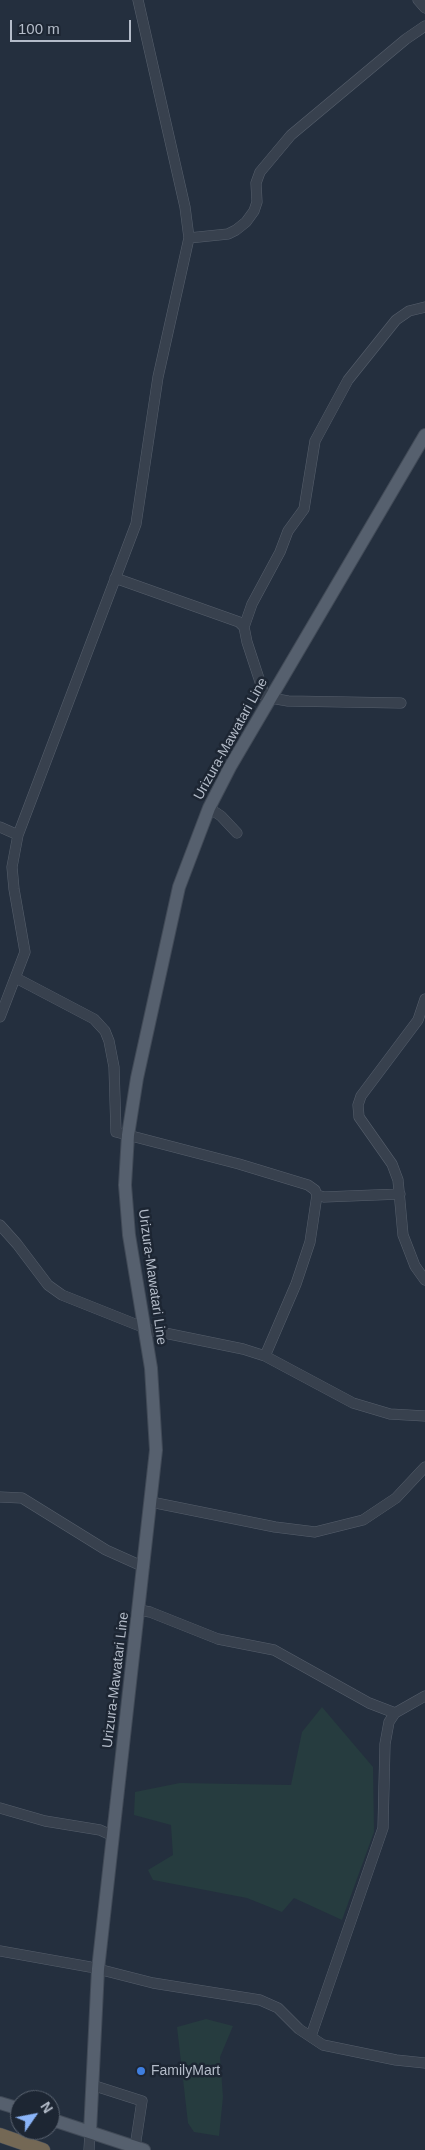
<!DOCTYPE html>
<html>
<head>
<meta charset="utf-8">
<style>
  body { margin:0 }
  #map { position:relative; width:425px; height:2150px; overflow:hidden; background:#242f3e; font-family:Arial,sans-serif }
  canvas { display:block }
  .north { position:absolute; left:10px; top:2090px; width:50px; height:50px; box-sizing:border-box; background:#1d2633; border:1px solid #59626f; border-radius:50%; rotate:57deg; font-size:14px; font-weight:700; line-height:20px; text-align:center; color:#b4bcc9 }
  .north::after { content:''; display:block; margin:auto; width:18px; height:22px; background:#8ab4f8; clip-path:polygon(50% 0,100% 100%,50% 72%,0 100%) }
  .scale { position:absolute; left:10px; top:20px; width:121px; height:22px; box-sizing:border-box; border:2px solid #b4bcc9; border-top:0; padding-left:6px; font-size:15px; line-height:18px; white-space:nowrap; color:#b4bcc9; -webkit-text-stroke:4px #1d2633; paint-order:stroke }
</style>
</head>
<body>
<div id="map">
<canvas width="425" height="2150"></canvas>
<div class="north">N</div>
<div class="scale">100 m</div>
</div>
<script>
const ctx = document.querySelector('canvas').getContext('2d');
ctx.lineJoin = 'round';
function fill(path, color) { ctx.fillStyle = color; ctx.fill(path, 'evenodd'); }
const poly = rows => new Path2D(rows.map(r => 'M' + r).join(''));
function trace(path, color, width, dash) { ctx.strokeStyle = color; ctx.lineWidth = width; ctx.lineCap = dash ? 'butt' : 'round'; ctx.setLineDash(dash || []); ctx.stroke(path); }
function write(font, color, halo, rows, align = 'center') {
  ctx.font = font + ' Arial,sans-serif'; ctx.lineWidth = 5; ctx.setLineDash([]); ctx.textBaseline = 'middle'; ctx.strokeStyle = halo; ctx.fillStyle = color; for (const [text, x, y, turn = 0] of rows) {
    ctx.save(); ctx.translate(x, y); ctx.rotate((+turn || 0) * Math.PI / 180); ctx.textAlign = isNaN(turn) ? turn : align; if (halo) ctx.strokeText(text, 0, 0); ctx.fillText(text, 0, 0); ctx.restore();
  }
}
fill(poly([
  [322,1707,373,1767,374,1832,342,1920,294,1898,282,1912,247,1898,153,1880,148,1870,173,1855,171,1825,134,1815,135,1792,180,1783,291,1785,302,1732],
  [206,2019,233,2026,220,2057,223,2097,219,2136,194,2132,188,2123,177,2027]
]), '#263c3f');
const minor = poly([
  [418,0,425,8],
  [189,238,228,234,236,230,246,222,254,211,257,202,256,183,260,172,291,135,406,39,425,26],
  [115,578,239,622,244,627],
  [401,703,288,701,265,697,247,642,244,627,252,604,280,552,288,531,304,509,315,441,348,380,396,320,409,311,425,307],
  [209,808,221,816,237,833],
  [0,827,18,835],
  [16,978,94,1019,105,1031,109,1041,114,1067,116,1132,239,1164,308,1185,315,1190,317,1195,310,1242,296,1284,265,1356],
  [425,999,418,1020,361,1096,358,1105,359,1117,392,1164,398,1180,403,1235,415,1266,425,1280],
  [0,1017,25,952,14,889,12,867,18,835,136,524,158,377,189,238,185,207,138,0],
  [317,1195,324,1197,400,1194],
  [0,1225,17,1244,48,1285,62,1295,150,1330,243,1349,265,1356,353,1403,390,1414,425,1416],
  [0,1497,22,1498,106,1550,144,1567],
  [151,1502,275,1527,315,1532,363,1520,396,1498,425,1467],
  [139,1610,150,1612,218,1639,274,1650,369,1703,395,1713],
  [0,1808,45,1821,100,1830,113,1836],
  [0,1951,90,1967,153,1983,260,2000,278,2008,299,2029,323,2045,396,2060,425,2063],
  [311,2036,383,1828,385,1744,389,1722,395,1713,425,1696],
  [92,2085,142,2101,135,2147],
  [89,2150,90,2132]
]);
const major = poly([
  [0,2103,20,2109],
  [50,2119,144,2150],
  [90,2132,98,1969,156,1450,151,1368,129,1235,125,1185,128,1135,137,1078,179,887,209,808,230,767,425,435]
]);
const highway = poly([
  [0,2135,43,2150]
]);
trace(minor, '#565f6c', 11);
trace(major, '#414a57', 14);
trace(highway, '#434c59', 15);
trace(minor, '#38414e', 10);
trace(major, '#56606e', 12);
trace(highway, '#746855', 14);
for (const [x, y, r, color] of [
  [141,2071,5,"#3f7fe0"]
]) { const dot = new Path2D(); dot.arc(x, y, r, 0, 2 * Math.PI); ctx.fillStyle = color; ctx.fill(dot); trace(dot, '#1d2633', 2); }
write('14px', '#b4bcc9', '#1d2633', [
  ["Urizura-Mawatari Line",231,739,-61],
  ["Urizura-Mawatari Line",152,1277,82],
  ["Urizura-Mawatari Line",116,1680,-83]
]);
write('14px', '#b4bcc9', '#1d2633', [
  ["FamilyMart",151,2071]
], 'left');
</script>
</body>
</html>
